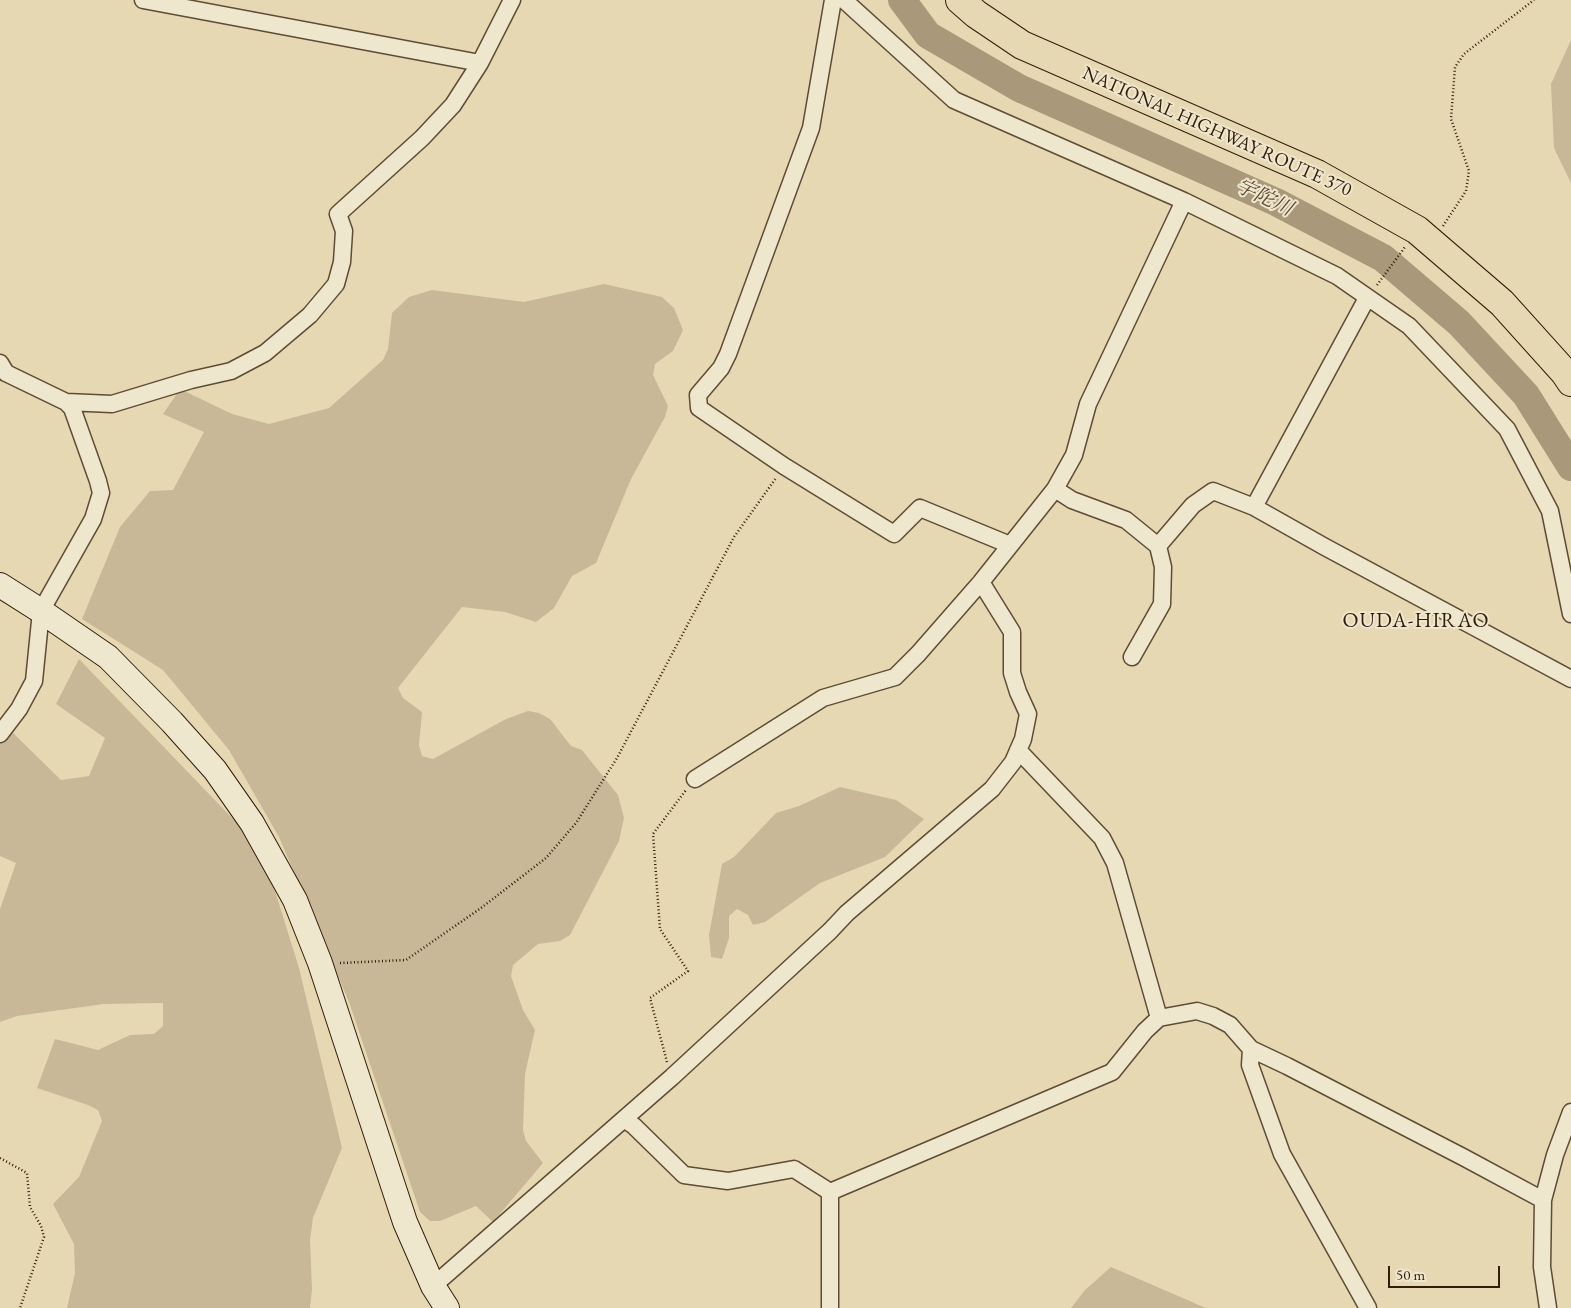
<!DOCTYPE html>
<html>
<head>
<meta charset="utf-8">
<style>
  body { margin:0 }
  #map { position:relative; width:1571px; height:1308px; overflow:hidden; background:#e7d8b4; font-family:"EB Garamond",serif }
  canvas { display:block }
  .scale { position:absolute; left:1388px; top:1266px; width:112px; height:22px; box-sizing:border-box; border:2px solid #311e09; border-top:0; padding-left:6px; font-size:15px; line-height:18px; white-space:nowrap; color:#311e09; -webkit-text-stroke:4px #efe6ce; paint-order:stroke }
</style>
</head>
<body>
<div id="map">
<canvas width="1571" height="1308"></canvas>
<div class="scale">50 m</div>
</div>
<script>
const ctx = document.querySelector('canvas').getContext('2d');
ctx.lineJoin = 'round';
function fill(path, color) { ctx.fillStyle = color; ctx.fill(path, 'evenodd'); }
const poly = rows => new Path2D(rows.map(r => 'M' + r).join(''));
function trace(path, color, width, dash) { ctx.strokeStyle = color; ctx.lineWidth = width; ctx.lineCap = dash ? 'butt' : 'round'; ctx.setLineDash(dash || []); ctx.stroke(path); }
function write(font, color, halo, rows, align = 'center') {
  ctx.font = font + ' "EB Garamond","Noto Serif JP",serif'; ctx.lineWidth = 4; ctx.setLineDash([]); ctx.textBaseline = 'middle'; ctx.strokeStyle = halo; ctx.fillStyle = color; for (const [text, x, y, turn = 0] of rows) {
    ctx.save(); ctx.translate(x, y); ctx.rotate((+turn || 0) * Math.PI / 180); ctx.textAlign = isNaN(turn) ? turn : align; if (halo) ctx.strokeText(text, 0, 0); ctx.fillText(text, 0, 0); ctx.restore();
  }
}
fill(poly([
  [1571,40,1571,183,1554,148,1551,84],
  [604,284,662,297,674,308,683,330,673,351,655,364,653,375,668,406,665,417,631,479,596,563,572,576,554,608,536,622,505,612,462,607,398,688,403,698,422,712,419,745,422,756,433,759,506,719,528,711,539,713,550,719,571,746,582,750,618,795,624,818,619,841,570,935,560,941,538,944,513,965,511,976,523,1010,535,1030,525,1074,523,1130,526,1141,543,1163,493,1222,476,1206,440,1221,430,1221,420,1212,349,1002,279,837,229,750,163,670,82,619,120,527,150,491,173,490,204,432,163,414,180,389,232,414,269,424,329,408,383,360,388,349,392,313,409,297,432,290,524,302],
  [79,659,262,849,299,968,342,1148,313,1218,310,1240,312,1289,310,1308,67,1308,75,1273,74,1244,53,1204,79,1177,102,1121,98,1110,88,1105,37,1088,55,1039,98,1050,130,1035,154,1034,163,1026,163,1003,104,1004,17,1016,0,1022,0,909,16,863,0,856,0,744,9,729,61,780,89,776,105,738,56,704],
  [840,787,896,800,924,819,885,857,820,883,765,922,753,925,748,915,737,909,729,916,729,938,722,959,711,957,709,935,722,864,734,857,776,813,799,806],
  [1111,1267,1206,1308,1071,1308,1085,1290]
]), '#c8b897');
trace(poly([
  [902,0,928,35,1019,88,1276,202,1383,258,1459,323,1526,395,1571,467]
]), '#a9997a', 28);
const street = poly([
  [143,0,480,63],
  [833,0,811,128,728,354,721,368,698,395,699,408,784,466,894,534,920,508,1010,545],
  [844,0,954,100,1184,201,1337,276,1409,326,1507,429,1550,511,1571,614],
  [0,363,6,373,66,402,72,408,98,481,101,493,93,519,41,611,34,681,19,709,0,734],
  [66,402,112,404,191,380,231,371,265,353,310,315,336,284,342,262,344,231,338,214,422,138,453,105,480,63,512,0],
  [1055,489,1072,500,1126,520,1158,546,1193,505,1213,491,1254,507,1325,547,1571,679],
  [1254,507,1367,298],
  [1132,657,1162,604,1163,567,1158,546],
  [1018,750,1102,838,1115,863,1159,1018],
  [695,779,823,698,895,677,918,654,981,582,1055,489,1074,455,1088,404,1184,201],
  [1251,1049,1250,1065,1282,1154,1368,1308],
  [624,1119,634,1126,684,1175,728,1181,794,1169,830,1192],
  [830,1192,1112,1072,1145,1031,1159,1018,1197,1011,1213,1016,1230,1025,1251,1049,1287,1066,1463,1157,1543,1200],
  [830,1192,830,1308],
  [433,1286,672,1077,830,931,847,913,978,801,992,789,1013,762,1023,739,1028,714,1018,692,1012,673,1012,632,981,582],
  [1548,1308,1542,1267,1543,1200,1555,1155,1571,1112]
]);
const secondary = poly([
  [0,585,41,611,108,657,172,722,215,770,252,823,295,900,320,963,405,1222,433,1286,447,1308]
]);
const highway = poly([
  [960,0,976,14,1022,45,1317,174,1417,230,1502,303,1565,373,1571,382]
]);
trace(street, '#5e4c34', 19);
trace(secondary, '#311e09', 26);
trace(highway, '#311e09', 30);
trace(poly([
  [1443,226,1466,191,1469,171,1451,119,1455,67,1464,54,1534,0],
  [1377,285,1405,247],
  [340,963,406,960,481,908,546,858,576,823,617,758,734,537,776,478],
  [667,1062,650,998,688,971,660,929,653,834,686,790],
  [0,1158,27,1173,30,1207,41,1226,44,1237,20,1308]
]), '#311e09', 2.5, [1, 2.5]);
trace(street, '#efe6ce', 16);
trace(secondary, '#efe6ce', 24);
trace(highway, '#e7d8b4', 28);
write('19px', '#311e09', '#efe6ce', [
  ["NATIONAL HIGHWAY ROUTE 370",1217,132,24]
]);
write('italic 20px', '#5b4931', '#efe6ce', [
  ["宇陀川",1264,198,25]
]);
ctx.letterSpacing = '1px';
write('21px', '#311e09', '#efe6ce', [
  ["OUDA-HIRAO",1416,621]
]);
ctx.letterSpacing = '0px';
</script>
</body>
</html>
